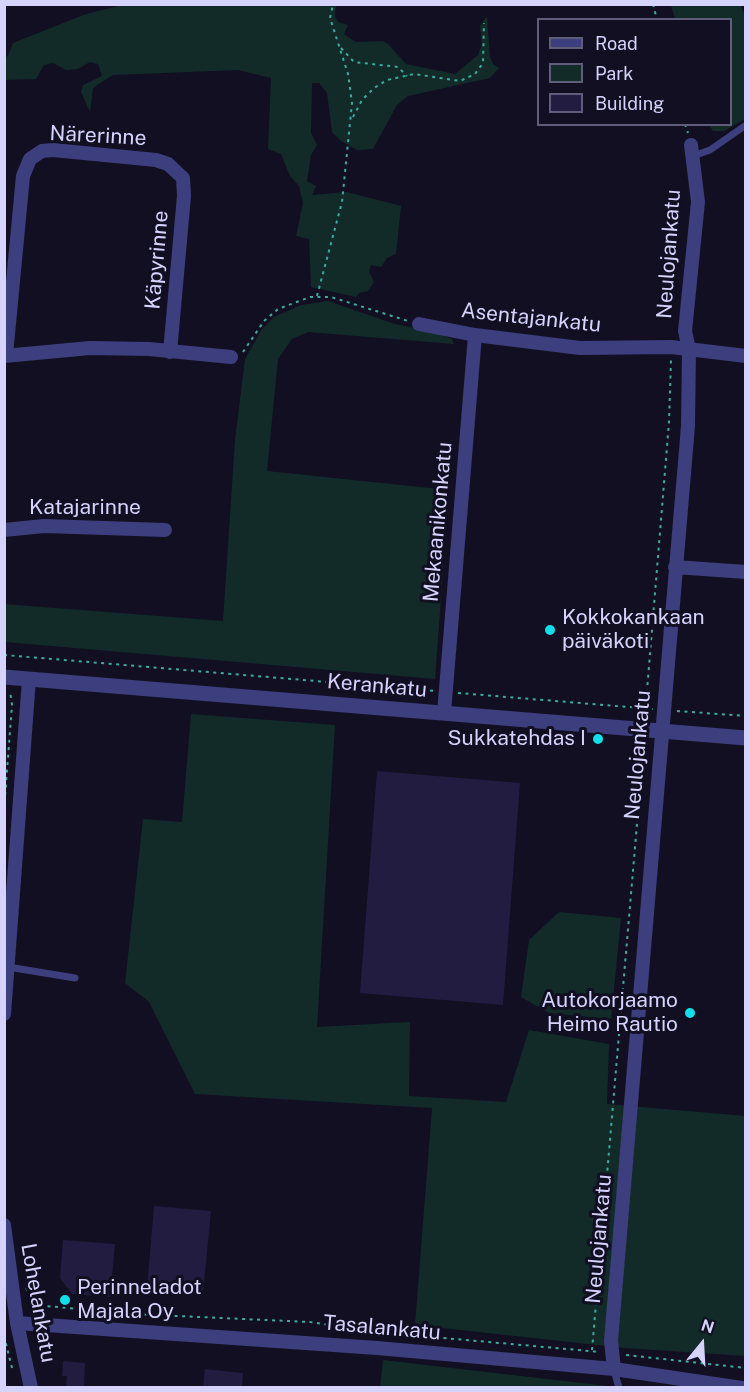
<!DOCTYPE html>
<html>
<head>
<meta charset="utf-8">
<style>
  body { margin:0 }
  #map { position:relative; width:750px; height:1392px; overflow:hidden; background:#110f21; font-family:"Public Sans",sans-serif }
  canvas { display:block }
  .frame { position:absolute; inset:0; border:6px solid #d5d2fc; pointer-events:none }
  .legend { position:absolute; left:537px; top:18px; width:195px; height:108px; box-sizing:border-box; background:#110f21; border:2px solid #5f5d79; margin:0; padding:8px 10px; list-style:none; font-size:18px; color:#d5d2fc }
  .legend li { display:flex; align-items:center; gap:12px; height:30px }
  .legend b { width:30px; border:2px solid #5f5d79 }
  .north { position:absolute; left:672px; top:1314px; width:60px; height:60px; -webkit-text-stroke:4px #110f21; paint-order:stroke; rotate:18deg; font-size:16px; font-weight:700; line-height:24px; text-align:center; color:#d5d2fc }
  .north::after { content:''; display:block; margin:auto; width:21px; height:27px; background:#d5d2fc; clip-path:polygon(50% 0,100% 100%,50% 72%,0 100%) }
</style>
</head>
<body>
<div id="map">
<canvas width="750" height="1392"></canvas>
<div class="frame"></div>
<ul class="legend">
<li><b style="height:8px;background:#3d3e7d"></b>Road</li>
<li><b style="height:16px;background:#122b29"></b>Park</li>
<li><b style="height:16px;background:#221c41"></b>Building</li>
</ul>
<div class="north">N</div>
</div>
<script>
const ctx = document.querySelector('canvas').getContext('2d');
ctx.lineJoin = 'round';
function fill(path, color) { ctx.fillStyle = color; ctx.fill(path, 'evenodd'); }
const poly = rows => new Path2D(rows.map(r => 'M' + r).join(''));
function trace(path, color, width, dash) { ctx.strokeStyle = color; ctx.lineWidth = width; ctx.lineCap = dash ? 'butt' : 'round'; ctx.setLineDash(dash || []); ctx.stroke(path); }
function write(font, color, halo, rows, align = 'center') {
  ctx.font = font + ' "Public Sans",sans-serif'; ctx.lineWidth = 6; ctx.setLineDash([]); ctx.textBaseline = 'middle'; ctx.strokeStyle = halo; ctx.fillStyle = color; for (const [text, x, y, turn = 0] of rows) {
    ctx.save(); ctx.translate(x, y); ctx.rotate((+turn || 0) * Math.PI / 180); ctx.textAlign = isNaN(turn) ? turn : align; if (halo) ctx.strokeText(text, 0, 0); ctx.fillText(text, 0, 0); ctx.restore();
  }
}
fill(poly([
  [122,5,336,5,335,17,338,22,348,25,344,34,356,42,383,41,388,44,406,64,455,74,478,55,482,44,480,26,487,16,490,57,493,64,499,68,490,78,408,96,397,105,373,149,357,150,341,141,332,132,327,93,319,83,312,83,311,133,317,145,311,155,307,181,316,186,312,195,347,192,401,206,396,254,387,258,381,267,371,265,369,271,374,282,368,291,359,293,356,297,311,287,309,239,296,236,303,203,299,186,290,176,281,154,268,149,271,78,238,70,113,75,93,88,90,112,81,92,83,85,102,76,98,64,90,62,78,69,66,70,53,63,44,65,36,79,5,80,5,57,8,56,13,43,86,14],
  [671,5,740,5,746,17,745,119,724,131,713,131,709,125,730,124,730,20,675,19],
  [328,301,395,324,436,333,452,339,454,344,308,332,292,339,278,359,267,471,449,490,435,679,5,642,4,604,223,621,235,440,245,359,262,329,274,317,301,305],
  [191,714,335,725,317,1027,410,1022,409,1096,506,1102,529,1030,609,1044,607,1104,745,1116,745,1356,624,1348,415,1325,432,1108,195,1094,149,1002,125,983,143,819,182,822],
  [559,912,621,918,611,1019,549,1013,521,997,529,940],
  [383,1360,607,1386,616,1387,380,1388]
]), '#122b29');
fill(poly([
  [377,771,520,783,503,1005,360,993],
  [154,1206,211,1211,203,1293,147,1288],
  [63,1240,115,1244,110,1297,72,1294,60,1278],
  [63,1361,85,1363,84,1388,66,1388,67,1376,62,1376],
  [205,1369,243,1373,242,1388,203,1388]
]), '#221c41');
trace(poly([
  [653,4,657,20],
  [745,4,746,6],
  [341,48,354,62,398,67,407,76],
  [353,117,362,100,374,88,387,80,414,74,460,81,475,74,483,63,484,23],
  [685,124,688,133],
  [317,296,342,202,352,103,348,74,330,18,333,4],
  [243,352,264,321,278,309,310,297,331,297,408,321],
  [4,655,435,691],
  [458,693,653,709],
  [677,711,746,716],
  [645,715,669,422,671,359],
  [4,810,12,705,10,691],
  [26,1288,36,1303,46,1306,133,1314,310,1322,377,1332,600,1352],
  [4,1336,12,1368],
  [592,1350,644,742],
  [626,1355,746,1368]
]), '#37ac9f', 2, [3, 4.5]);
trace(poly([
  [693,156,710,150,746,125],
  [8,967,75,978],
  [614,1370,619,1388]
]), '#3d3e7d', 7);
trace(poly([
  [419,324,475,335,580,348,671,347,746,356],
  [6,355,23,176,30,159,42,151,53,150,156,160,168,164,183,178,184,196,170,352],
  [4,356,90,348,149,349,231,357],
  [4,530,44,526,165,530],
  [675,567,746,572],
  [444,713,475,335],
  [4,1014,29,679],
  [4,1225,17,1323,31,1388],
  [17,1323,377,1348,614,1369,742,1388],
  [614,1369,611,1341,688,426,689,349,685,331,698,202,691,145]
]), '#3d3e7d', 14);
trace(poly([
  [4,677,746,738]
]), '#3d3e7d', 15);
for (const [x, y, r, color] of [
  [550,630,6,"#10dfea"],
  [598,739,6,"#10dfea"],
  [690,1013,6,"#10dfea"],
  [65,1300,6,"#10dfea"]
]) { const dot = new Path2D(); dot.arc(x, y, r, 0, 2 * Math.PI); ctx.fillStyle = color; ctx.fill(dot); trace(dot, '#110f21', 2); }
write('21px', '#d5d2fc', '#110f21', [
  ["Närerinne",98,136,3],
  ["Neulojankatu",669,254,-86],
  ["Käpyrinne",157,260,-85],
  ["Asentajankatu",531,318,6],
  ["Katajarinne",85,508],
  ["Mekaanikonkatu",438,522,-85],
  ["Kerankatu",377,686,5],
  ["Neulojankatu",638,755,-85],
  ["Neulojankatu",599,1239,-85],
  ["Lohelankatu",38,1303,80],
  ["Tasalankatu",382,1328,5]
]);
write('21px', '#d5d2fc', '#110f21', [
  ["Kokkokankaan",562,618],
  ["päiväkoti",562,642],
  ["Sukkatehdas I",586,739,"right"],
  ["Autokorjaamo",678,1001,"right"],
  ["Heimo Rautio",678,1025,"right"],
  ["Perinneladot",77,1288],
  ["Majala Oy",77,1312]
], 'left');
</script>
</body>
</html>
